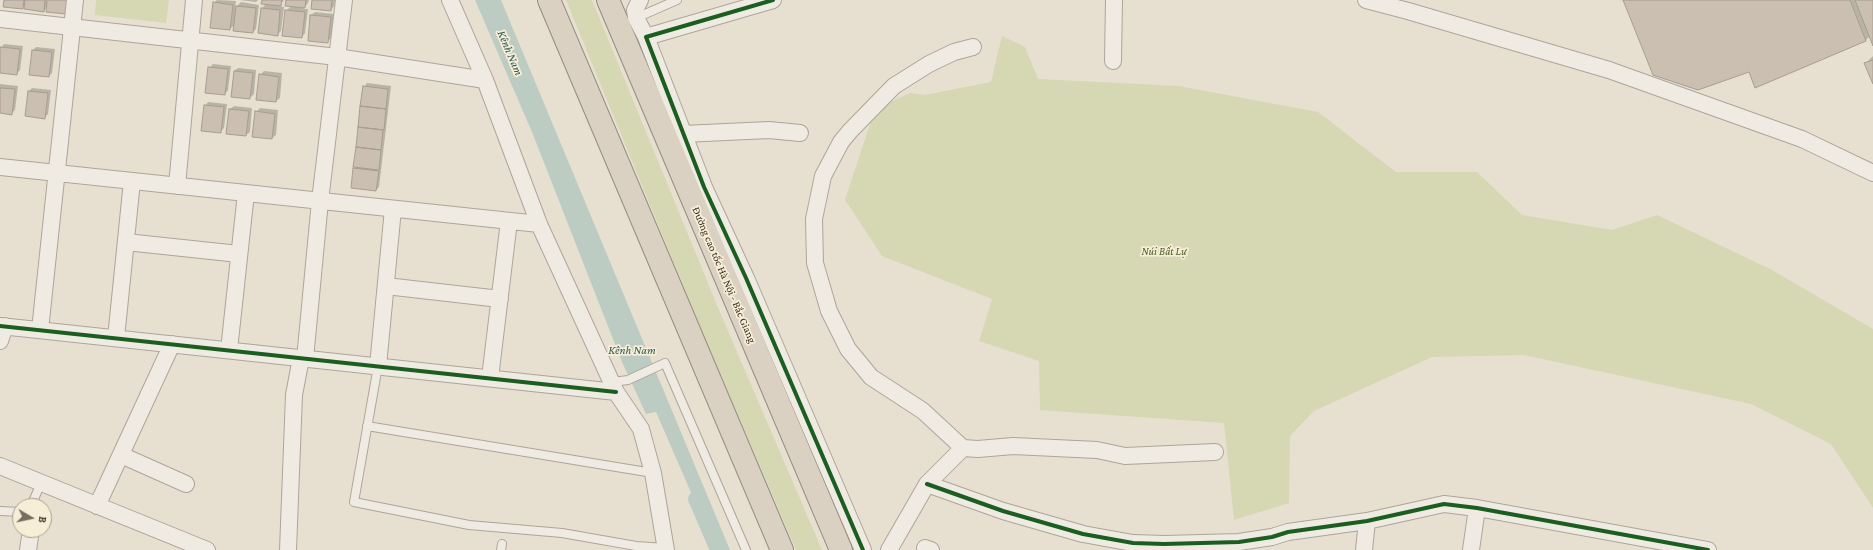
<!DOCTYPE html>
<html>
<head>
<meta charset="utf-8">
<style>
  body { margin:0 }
  #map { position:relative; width:1873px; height:550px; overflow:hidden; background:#e7e0d1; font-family:"Crimson Pro",serif }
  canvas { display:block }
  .north { position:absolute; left:12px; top:498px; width:40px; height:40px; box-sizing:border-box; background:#f7eed8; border:1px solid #ada18e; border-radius:50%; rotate:99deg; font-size:11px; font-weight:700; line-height:16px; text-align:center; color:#3d2e20 }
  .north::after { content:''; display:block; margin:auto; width:14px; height:18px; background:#786c5e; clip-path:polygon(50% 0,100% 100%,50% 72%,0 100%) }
</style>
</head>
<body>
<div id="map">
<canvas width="1873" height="550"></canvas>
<div class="north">B</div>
</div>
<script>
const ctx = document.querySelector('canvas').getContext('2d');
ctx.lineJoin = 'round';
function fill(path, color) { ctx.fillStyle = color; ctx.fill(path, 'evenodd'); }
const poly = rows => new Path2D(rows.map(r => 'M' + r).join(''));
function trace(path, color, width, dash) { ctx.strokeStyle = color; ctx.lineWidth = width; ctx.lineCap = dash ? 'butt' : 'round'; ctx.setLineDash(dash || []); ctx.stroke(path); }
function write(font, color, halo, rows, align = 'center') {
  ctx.font = font + ' "Crimson Pro",serif'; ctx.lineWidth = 3.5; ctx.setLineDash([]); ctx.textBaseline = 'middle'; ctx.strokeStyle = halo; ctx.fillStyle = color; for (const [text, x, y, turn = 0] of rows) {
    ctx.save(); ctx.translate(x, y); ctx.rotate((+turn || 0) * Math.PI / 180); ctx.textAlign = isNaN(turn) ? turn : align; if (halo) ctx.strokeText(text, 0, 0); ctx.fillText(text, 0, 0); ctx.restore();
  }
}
fill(poly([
  [96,0,169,0,166,23,95,15],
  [566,0,592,0,719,310,822,550,796,550,691,305],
  [1002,36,1025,47,1038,79,1179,86,1318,112,1396,172,1477,172,1522,215,1612,230,1657,215,1772,270,1873,329,1873,508,1831,444,1751,404,1524,355,1432,357,1314,411,1290,436,1289,503,1234,520,1224,423,1040,410,1039,361,979,341,992,299,882,256,845,200,875,109,910,93,925,95,991,82]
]), '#d6d7b3');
fill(poly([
  [475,0,501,0,730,550,716,550,656,412,646,414,622,362,532,132]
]), '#bcccc2');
fill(poly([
  [5,0,70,0,47,7,44,11,25,5,22,8],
  [217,0,236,1,235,8,241,2,259,5,256,29,253,32,235,24,230,29,214,3],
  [240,0,258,0,256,2],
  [263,0,284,0,279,6,284,7,281,31,277,35,262,8,267,3],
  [287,0,309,0,308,3,303,9,308,9,305,33,302,37,286,11,291,6],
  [313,0,335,0,334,6,331,10],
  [1624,0,1873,0,1873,43,1870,36,1866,40,1756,86,1749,71],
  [315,12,334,14,331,38,327,42,311,15],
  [4,44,23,46,20,70,16,74,0,72,1,48],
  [36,47,55,49,52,73,49,76,33,50],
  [1873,56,1873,82,1866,63],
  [213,64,231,66,228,90,225,94,209,68],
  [238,68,256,70,254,94,250,98,234,71],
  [264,71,282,73,280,98,276,101,260,75],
  [367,83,391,86,379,187,376,190,352,187,364,87],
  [0,84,18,86,15,110,11,114,0,112],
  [32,88,51,90,48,114,44,118,29,91],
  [208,102,227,104,224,128,220,132,205,106],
  [234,106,252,108,250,132,246,135,230,109],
  [260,108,278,110,276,135,272,138,256,112]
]), '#0003');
trace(poly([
  [695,499,717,550]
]), '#bcccc2', 14);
const building = poly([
  [4,0,24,0,23,9,3,7,4,0],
  [25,0,45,0,44,12,24,9,25,0],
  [47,0,67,0,66,14,46,12,47,0],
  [262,0,282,0,281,6,261,4,262,0],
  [286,0,306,0,305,8,285,6,286,0],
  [312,0,332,0,331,11,311,9,312,0],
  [1623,0,1850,0,1866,41,1755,88,1749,72,1698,90,1653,75,1623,0],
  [1855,0,1873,0,1873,46,1855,0],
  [213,2,233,5,230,30,210,28,213,2],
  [236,6,256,8,253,33,233,31,236,6],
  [261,8,280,10,278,36,258,33,261,8],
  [285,10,305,12,302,38,282,36,285,10],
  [310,15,331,17,328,43,308,41,310,15],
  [0,47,20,49,17,75,0,73,0,47],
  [32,50,52,52,49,77,29,75,32,50],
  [1873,60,1873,84,1864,63,1873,60],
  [208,67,228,69,225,95,205,93,208,67],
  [234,71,253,73,250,99,231,97,234,71],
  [259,74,279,77,276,102,256,100,259,74],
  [363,86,388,89,386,109,360,106,363,86],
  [0,88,15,89,12,115,0,113,0,88],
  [28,91,48,93,45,119,25,116,28,91],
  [204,105,224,107,221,133,201,131,204,105],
  [360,106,386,109,384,130,358,127,360,106],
  [229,109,249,111,246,136,226,134,229,109],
  [255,111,275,114,272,139,252,137,255,111],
  [358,127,383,130,381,150,356,147,358,127],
  [356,147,381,150,379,170,353,167,356,147],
  [353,168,379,171,376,191,351,188,353,168]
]);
fill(building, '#cbbfb2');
trace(building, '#a89c90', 1);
const service = poly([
  [636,18,677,0],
  [378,366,354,502,469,525,562,533,636,546,666,548],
  [612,382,628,380,665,363,746,550],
  [367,426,653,473],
  [31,506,41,483],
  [0,511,20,512],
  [501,550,502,544]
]);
const minor = poly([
  [450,0,485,80,539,224,616,392,641,429,653,473,666,550],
  [640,0,635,10,636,18,646,37],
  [773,0,646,37,704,187,746,278,863,550],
  [1366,0,1408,11,1609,70,1802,139,1873,173],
  [0,19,337,57,485,80],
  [1113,61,1114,0],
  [683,134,769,130,800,133],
  [0,167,539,224],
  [177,186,194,0],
  [126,242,239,254],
  [386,286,500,299],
  [0,326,616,392],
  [40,330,75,0],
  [116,338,132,181],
  [0,341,5,326],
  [229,350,246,193],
  [305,359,320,201,344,0],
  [378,366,393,209],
  [490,378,509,221],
  [963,448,923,411,871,377,848,349,829,311,815,263,814,219,823,176,841,142,850,131,894,86,929,64,954,52,973,47],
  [121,455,186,484],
  [0,466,207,550],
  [927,484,1003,511,1083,534,1133,543,1164,544,1239,542,1272,537,1288,532,1367,521,1444,504,1477,508,1708,550],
  [97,506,172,344],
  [925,548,931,550],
  [28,550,31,530],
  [288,550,294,395,301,358],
  [889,550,927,484,963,448,978,449,1013,446,1097,450,1125,456,1215,452],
  [1364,550,1367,521],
  [1471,550,1477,508]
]);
const motorway = poly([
  [549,0,782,550],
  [608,0,841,550]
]);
trace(service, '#ada599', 10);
trace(minor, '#ada599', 18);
trace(motorway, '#928b80', 24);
trace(service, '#efebe3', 8);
trace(minor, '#efebe3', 16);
trace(motorway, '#dad1c2', 22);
trace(poly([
  [773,0,646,37,704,187,746,278,863,550],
  [0,326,616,392],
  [927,484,1003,511,1083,534,1133,543,1164,544,1239,542,1272,537,1288,532,1367,521,1444,504,1477,508,1708,550]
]), '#1b5e20', 4);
write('italic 11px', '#4d5a26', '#f7eed8', [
  ["Núi Bất Lự",1164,252]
]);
write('11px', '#3d2e20', '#f7eed8', [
  ["Đường cao tốc Hà Nội - Bắc Giang",724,275,67]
]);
write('italic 12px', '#2f5d5a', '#f7eed8', [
  ["Kênh Nam",510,53,67],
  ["Kênh Nam",632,350]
]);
</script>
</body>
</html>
